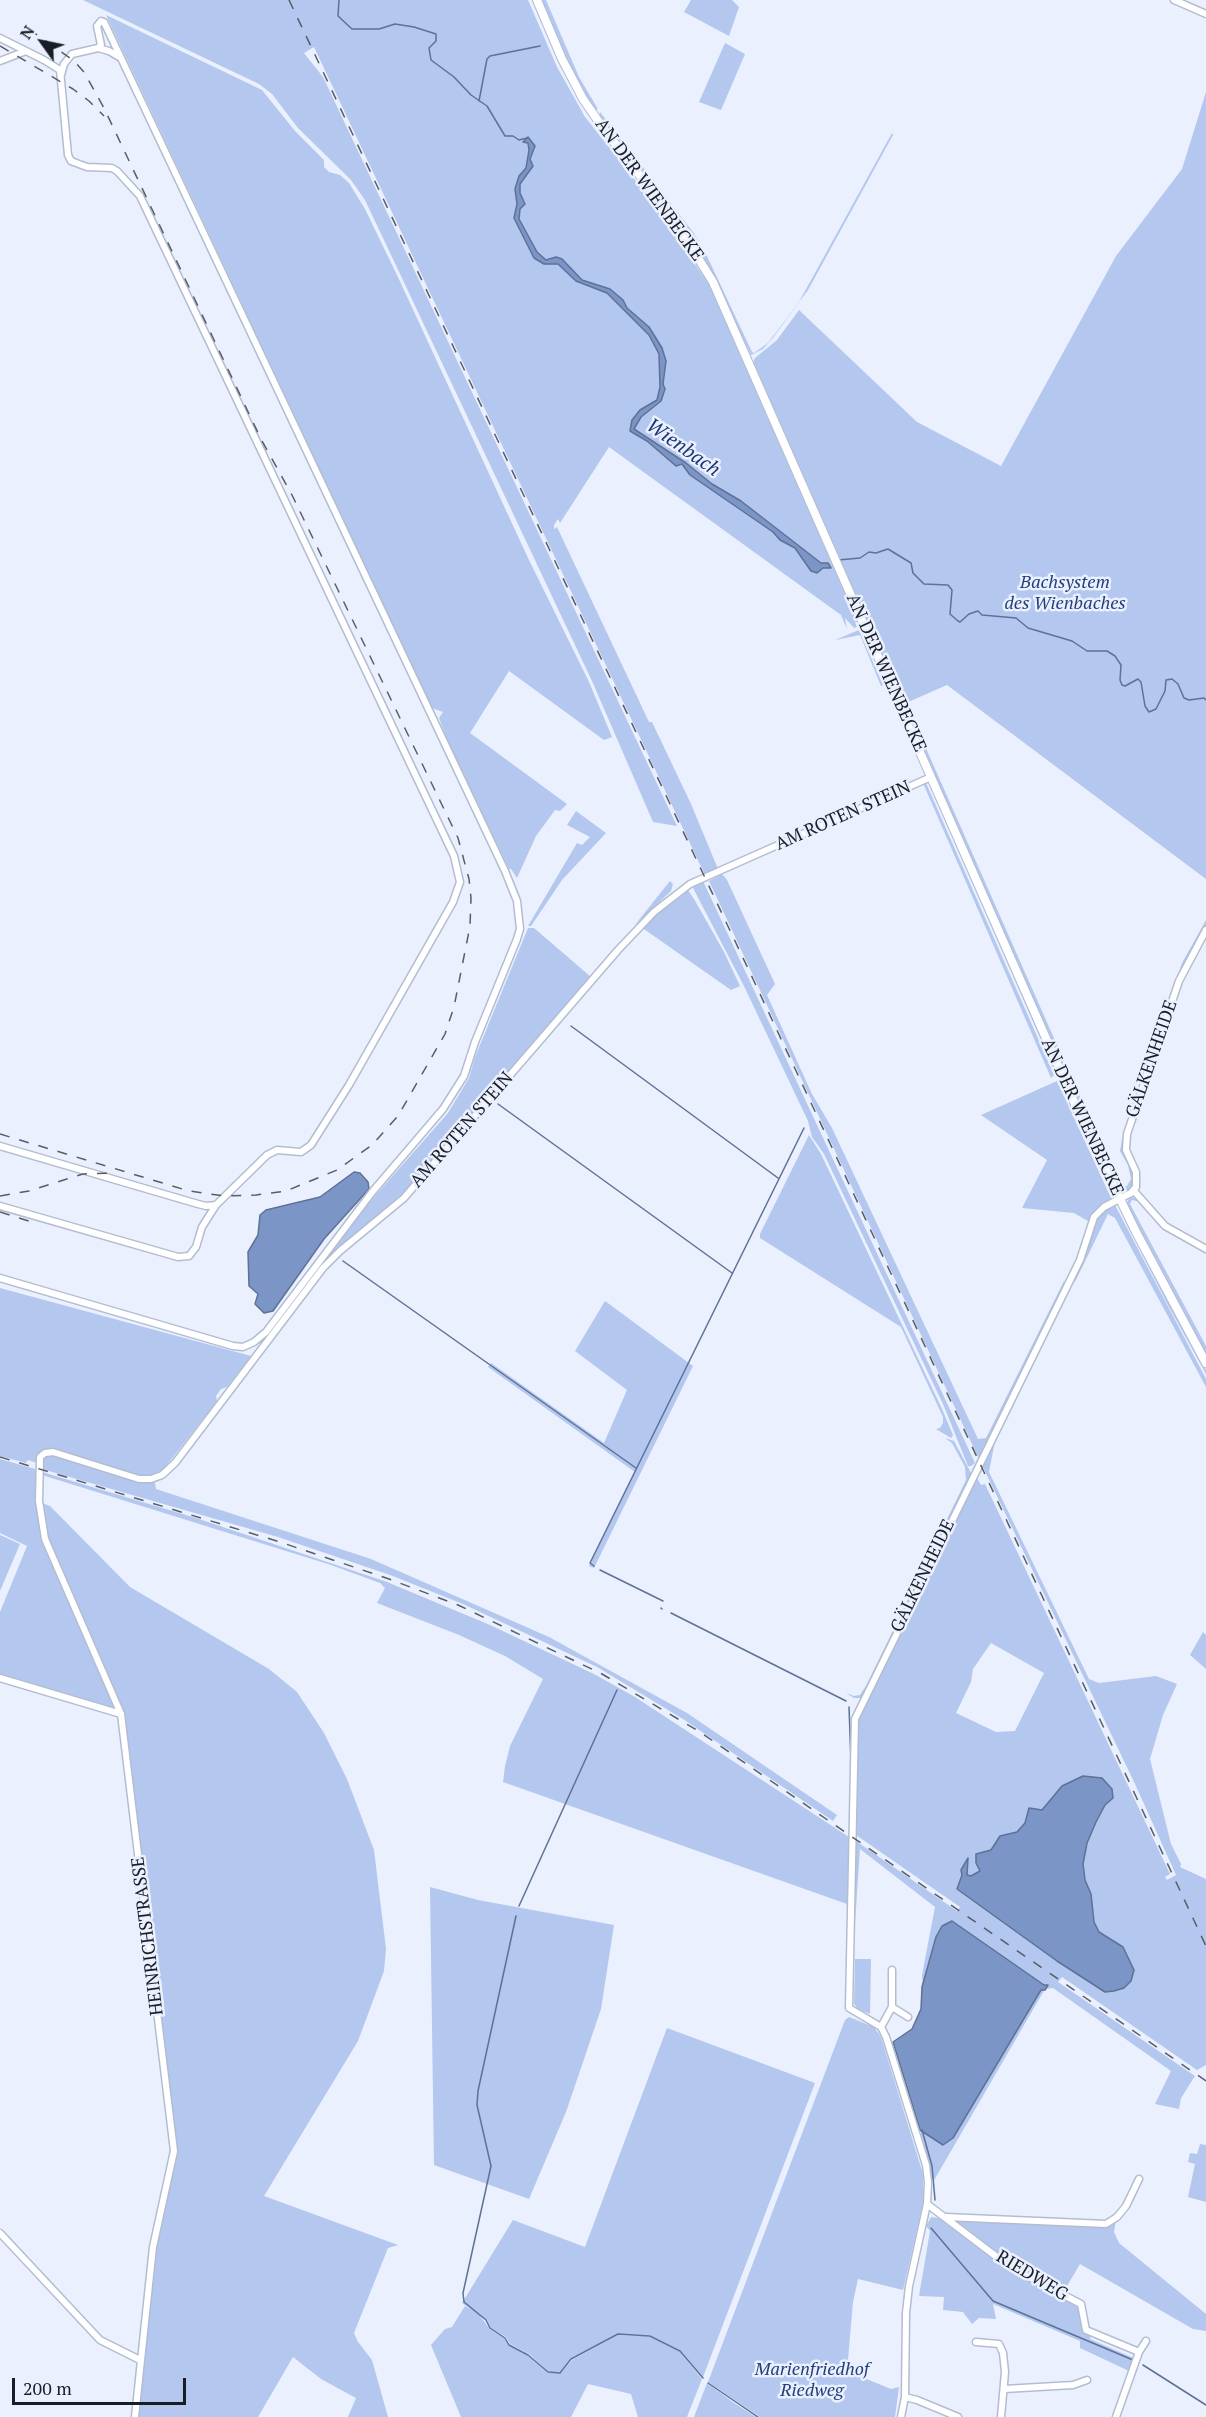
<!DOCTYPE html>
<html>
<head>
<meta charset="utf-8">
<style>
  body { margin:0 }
  #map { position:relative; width:1206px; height:2417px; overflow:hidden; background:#eaf0fd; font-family:"PT Serif",serif }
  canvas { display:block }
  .north { position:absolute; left:12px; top:12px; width:60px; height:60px; -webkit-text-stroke:4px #eaf0fd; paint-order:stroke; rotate:303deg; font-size:16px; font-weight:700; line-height:24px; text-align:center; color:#191d25 }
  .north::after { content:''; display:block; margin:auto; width:21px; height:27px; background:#191d25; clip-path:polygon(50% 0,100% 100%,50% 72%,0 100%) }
  .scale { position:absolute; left:12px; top:2378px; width:174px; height:27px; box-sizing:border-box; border:3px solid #191d25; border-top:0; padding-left:8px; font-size:18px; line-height:21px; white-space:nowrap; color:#191d25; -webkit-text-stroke:4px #eaf0fd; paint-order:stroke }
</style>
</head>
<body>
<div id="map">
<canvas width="1206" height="2417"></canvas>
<div class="north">N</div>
<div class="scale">200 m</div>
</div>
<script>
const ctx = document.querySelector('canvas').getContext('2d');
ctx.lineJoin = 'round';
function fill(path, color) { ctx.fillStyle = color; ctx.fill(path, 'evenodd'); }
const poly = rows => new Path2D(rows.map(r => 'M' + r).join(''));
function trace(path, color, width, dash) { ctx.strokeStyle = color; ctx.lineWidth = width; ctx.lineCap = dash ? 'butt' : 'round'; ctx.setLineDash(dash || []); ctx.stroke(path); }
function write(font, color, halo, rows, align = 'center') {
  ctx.font = font + ' "PT Serif",serif'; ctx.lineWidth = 5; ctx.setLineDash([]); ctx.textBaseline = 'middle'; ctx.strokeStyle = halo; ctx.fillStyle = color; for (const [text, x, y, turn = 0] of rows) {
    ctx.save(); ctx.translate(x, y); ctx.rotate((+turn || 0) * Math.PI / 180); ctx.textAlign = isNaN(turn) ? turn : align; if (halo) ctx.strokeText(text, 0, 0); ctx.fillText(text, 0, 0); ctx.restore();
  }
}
fill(poly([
  [83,0,528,0,557,67,585,117,662,214,706,281,670,222,588,115,560,66,532,0,534,0,562,66,686,241,715,292,745,366,750,370,755,358,777,340,799,310,917,422,1001,466,1116,256,1182,169,1206,92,1206,879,947,685,906,703,1080,1097,1123,1187,1127,1186,1131,1179,1128,1165,1120,1151,1122,1139,1182,963,1206,920,1206,927,1195,945,1126,1131,1123,1147,1136,1180,1133,1188,1124,1193,1119,1191,1076,1099,865,619,859,625,858,622,855,622,857,627,854,628,845,618,847,629,841,615,609,447,560,523,558,519,554,525,554,529,557,527,649,722,652,722,691,804,718,869,705,875,314,47,304,53,323,77,677,826,653,822,592,681,401,276,365,200,351,180,298,128,272,94,259,84],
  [540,0,546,0,579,77,598,109,594,110,576,79],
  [691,0,732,0,739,7,729,36,684,12],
  [106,15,262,90,295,131,324,160,324,167,329,172,340,175,349,183,365,209,397,275,528,558,589,682,612,737,604,740,509,671,470,733,567,804,560,811,555,810,536,836,517,878,511,869,509,869,447,740,439,718,443,712,432,708],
  [725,43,745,54,721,110,699,102],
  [600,112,693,232,706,254,752,352,754,353,768,343,799,302,892,133,893,135,808,290,772,339,763,349,751,355,700,252,667,204,599,117],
  [859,630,883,685,881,686,860,635,835,640],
  [923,783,926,783,1054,1075,1051,1078],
  [929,784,931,786,1056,1072,1055,1072],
  [576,811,606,833,562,880,531,926,528,926,577,843,582,845,590,837,567,825],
  [722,874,727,880,775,984,767,995,812,1094,832,1128,978,1439,986,1438,1064,1281,1065,1283,979,1459,709,881],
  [670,881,673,884,671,891,634,926],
  [703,881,975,1463,971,1466,968,1466,943,1404,824,1154,812,1137,808,1121,743,984,692,886],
  [685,890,688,890,694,899,724,952,740,986,731,990,641,927],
  [528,928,534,928,591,977,399,1200,325,1263,323,1260,375,1196,448,1113,469,1078,475,1057],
  [1060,1078,1113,1191,1112,1195,1058,1079],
  [1057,1081,1111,1198,1106,1202,1102,1203,1103,1204,1088,1221,1074,1213,1022,1208,1047,1160,981,1115],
  [809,1135,821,1154,942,1409,953,1435,951,1438,936,1429,940,1428,943,1423,943,1417,901,1327,760,1238,760,1234],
  [1130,1197,1140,1199,1181,1238,1141,1202,1132,1200,1130,1204,1206,1346,1206,1357,1126,1204],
  [1115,1205,1206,1379,1206,1387,1115,1218,1108,1214,1075,1282,1073,1279,1095,1219,1103,1211],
  [1117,1205,1206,1370,1206,1374,1169,1307],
  [1071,1282,1072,1285,995,1441,989,1472,1089,1679,1099,1683,1156,1676,1177,1684,1163,1715,1150,1759,1171,1844,1181,1864,1180,1867,1206,1879,1206,2065,1197,2070,1062,1977,1058,1982,1195,2076,1181,2098,1179,2109,1155,2104,1171,2071,1053,1988,1045,1989,933,2182,920,2130,942,2145,953,2138,1041,1991,913,2032,924,2001,922,1975,935,1907,860,1849,855,1923,856,1841,957,1911,960,1907,856,1835,857,1719,975,1479,977,1478,981,1485,985,1484,1170,1874,1165,1877,1167,1880,1176,1875,1135,1784,982,1465],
  [991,1643,1044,1673,1015,1731,996,1732,956,1713,971,1682,973,1669],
  [0,1288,251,1356,227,1387,221,1389,216,1396,217,1401,159,1475,150,1479,155,1483,156,1489,371,1559,549,1637,687,1713,837,1815,833,1821,683,1719,597,1667,463,1604,390,1575,278,1537,42,1469,43,1465,28,1460,26,1463,0,1456],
  [605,1301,693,1366,594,1568,589,1566,635,1472,488,1367,491,1363,604,1443,627,1390,575,1351],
  [945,1438,954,1441,971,1473,864,1694,861,1698,854,1698,846,1693,854,1696,860,1695,867,1684,966,1480,965,1467,952,1443],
  [0,1459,35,1469,37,1501,50,1506,130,1587,269,1669,297,1692,324,1733,347,1779,374,1850,386,1949,384,1971,358,2041,264,2196,398,2245,388,2248,354,2333,358,2342,372,2360,388,2417,348,2417,356,2398,321,2379,293,2357,258,2417,138,2417,156,2248,176,2149,124,1711,0,1674,0,1612,27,1546,0,1533],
  [42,1472,196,1518,387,1582,490,1625,594,1674,635,1697,849,1837,847,1904,503,1782,505,1766,510,1746,543,1679,505,1656,459,1635,377,1603,385,1588,380,1583,331,1565,42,1475],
  [0,1535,20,1544,0,1591],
  [1203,1632,1206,1635,1206,1669,1190,1655],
  [430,1887,478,1900,614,1925,601,2009,566,2112,529,2199,434,2165],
  [855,1959,871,1959,870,2014,858,2009,854,2004],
  [849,2017,874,2027,881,2037,923,2174,923,2203,903,2290,858,2279,853,2302,847,2371,891,2389,899,2387,895,2417,760,2417,708,2382,845,2020],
  [667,2028,815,2083,703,2377,680,2350,650,2335,618,2334,571,2358,560,2372,549,2372,529,2354,510,2344,506,2337,491,2328,487,2320,480,2316,490,2329,504,2338,509,2345,527,2355,548,2373,561,2373,572,2360,618,2335,649,2336,679,2351,702,2379,687,2417,638,2417,631,2394,588,2384,571,2417,461,2417,431,2345,445,2329,452,2327,465,2306,471,2309,462,2303,513,2220,585,2247],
  [1200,2144,1206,2145,1206,2202,1188,2197,1195,2164,1188,2162,1190,2153,1197,2154],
  [931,2217,945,2219,1009,2268,1065,2298,1086,2314,1091,2334,1090,2339,1138,2360,1132,2362,1129,2371,1080,2348,1080,2341,993,2304,996,2319,979,2318,972,2324,963,2312,943,2310,944,2297,919,2296,930,2231,926,2226],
  [952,2219,1106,2226,1116,2220,1114,2232,1119,2243,1206,2314,1206,2331,1193,2329,1080,2264,1063,2293,1012,2265],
  [707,2383,734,2403,756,2417,694,2417]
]), '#b3c7ef');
const water = poly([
  [528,137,535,146,530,159,533,166,520,184,520,193,525,204,520,209,519,219,537,252,546,260,556,257,562,259,582,280,610,289,623,300,627,308,649,327,662,348,666,361,663,384,665,389,661,401,641,417,634,429,686,463,712,484,741,501,821,563,828,563,831,568,823,568,817,573,811,571,795,548,780,540,773,532,690,475,682,464,676,466,647,441,630,431,632,420,640,410,657,400,660,387,659,354,649,335,607,293,576,281,558,264,544,264,534,258,514,218,517,204,515,189,519,176,526,168,529,150,528,143,523,142,528,137],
  [354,1172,360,1173,368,1182,369,1189,324,1239,273,1311,264,1313,255,1304,258,1294,249,1286,248,1252,258,1235,260,1215,266,1210,320,1197,354,1172],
  [1083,1776,1102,1778,1112,1789,1113,1798,1105,1805,1096,1822,1087,1843,1083,1864,1085,1880,1091,1894,1094,1922,1099,1932,1123,1947,1134,1970,1131,1981,1124,1988,1114,1991,1105,1992,1057,1961,957,1889,962,1875,961,1870,968,1858,967,1875,971,1876,980,1871,976,1863,976,1854,991,1850,1000,1836,1017,1832,1025,1823,1029,1808,1042,1810,1062,1786,1083,1776],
  [952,1921,1044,1985,1048,1985,1045,1990,1041,1990,953,2138,943,2145,920,2130,893,2042,912,2029,921,2009,922,1987,936,1937,942,1926,952,1921]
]);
fill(water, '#7c95c7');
trace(water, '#5e7196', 1.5);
trace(poly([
  [339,0,338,16,352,29,379,29,395,24,414,27,436,34,436,41,429,48,431,60,454,77,471,95,487,106,505,136,513,136,519,140,527,138],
  [479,101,487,59,490,56,540,46],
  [838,560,860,558,869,552,876,553,888,549,911,563,913,573,924,584,948,585,952,590,950,614,958,621,960,622,969,614,978,611,982,615,1016,618,1028,628,1072,641,1087,651,1107,651,1115,656,1121,665,1120,680,1122,685,1125,686,1138,679,1141,682,1145,706,1149,712,1156,709,1165,691,1166,680,1172,679,1178,684,1184,698,1189,700,1204,698,1206,700],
  [571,1026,778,1178],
  [498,1104,732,1273],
  [343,1261,636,1468],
  [594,1566,590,1563,804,1128],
  [600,1570,663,1601],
  [661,1608,662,1609],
  [671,1613,846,1701],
  [849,1707,851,1762],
  [519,1906,617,1690],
  [516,1916,478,2091,477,2105,491,2166,463,2293,464,2302,486,2320,490,2328,505,2338,509,2345,528,2355,548,2372,560,2373,571,2359,618,2334,650,2336,680,2351,703,2378],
  [922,2130,932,2166,935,2200],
  [931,2228,993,2301,1133,2360],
  [1143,2365,1206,2405],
  [708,2383,758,2417]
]), '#5e7196', 1.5);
const minor = poly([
  [1174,0,1206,14],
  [0,38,44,60,60,70,68,155,71,161,87,167,112,168,117,171,140,196,454,856,460,882,453,902,349,1085,311,1145,301,1152,277,1150,267,1155,216,1205,202,1227,196,1247,189,1256,178,1257,0,1206],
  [98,48,109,51,121,58],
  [0,61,26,51],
  [0,1146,198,1204,206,1206,216,1205],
  [1134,1191,1165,1226,1206,1249],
  [0,1278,233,1346,243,1347,254,1342,266,1332,373,1191,443,1109,464,1076,475,1042,517,939,520,929,517,901,505,871,104,22,101,21,97,26,101,45,98,48,72,54,64,64,61,75],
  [0,1678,121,1714],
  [892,2007,908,2017],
  [881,2027,892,2007,892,1970],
  [927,2204,1010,2267,1081,2304,1086,2330,1139,2352],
  [946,2217,1106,2224,1117,2217,1126,2206,1139,2179],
  [0,2233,100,2340,140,2360],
  [976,2342,999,2344,1003,2353,1005,2372,1001,2417],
  [1004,2389,1073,2385,1087,2380],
  [905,2397,917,2400,958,2417],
  [135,2417,153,2247,174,2151,121,1714,45,1539,39,1501,40,1457,45,1453,53,1452,139,1479,151,1479,162,1475,175,1463,323,1268,340,1251,404,1198,618,950,654,912,690,884,931,777],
  [901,2417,905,2397,906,2313,909,2286,927,2204,928,2182,926,2165,886,2037,881,2027,849,2008,855,1719,1080,1260,1094,1217,1104,1207,1131,1193,1136,1187,1136,1172,1126,1150,1127,1134,1179,981,1206,930],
  [1116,2417,1139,2352,1146,2341]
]);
const tertiary = poly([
  [537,0,562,59,583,99,603,128,675,221,713,282,1082,1120,1136,1232,1206,1363]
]);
trace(minor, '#b3bdd2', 9);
trace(tertiary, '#b3bdd2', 10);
trace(minor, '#fff', 6);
trace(tertiary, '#fff', 8);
trace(poly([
  [289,0,753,979,1206,1946],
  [0,46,73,89,89,101,104,116],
  [0,1134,189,1191,224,1196,256,1195,286,1191,337,1170,372,1145,398,1116,445,1034,454,1007,470,926,471,898,469,879,458,838,292,495,261,439,104,108,84,72,74,61,29,29],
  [0,1196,29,1191,83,1174,114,1173],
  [0,1212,35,1223],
  [0,1457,280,1542,389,1579,458,1605,602,1674,700,1732,1206,2081]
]), '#585d66', 1.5, [10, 10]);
write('18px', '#191d25', '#eaf0fd', [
  ["AN DER WIENBECKE",649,190,54],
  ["AN DER WIENBECKE",886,673,66],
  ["AM ROTEN STEIN",843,816,-24],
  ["GÄLKENHEIDE",1152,1059,-71],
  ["AN DER WIENBECKE",1082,1117,65],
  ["AM ROTEN STEIN",462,1130,-49],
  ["GÄLKENHEIDE",923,1576,-64],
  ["HEINRICHSTRASSE",148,1936,-97],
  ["RIEDWEG",1032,2276,31]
]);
write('italic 18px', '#233e7c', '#eaf0fd', [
  ["Bachsystem",1065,583],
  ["des Wienbaches",1065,604],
  ["Marienfriedhof",812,2370],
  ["Riedweg",812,2391]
]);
write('italic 20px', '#1d3774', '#eaf0fd', [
  ["Wienbach",683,448,35]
]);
</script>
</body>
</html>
